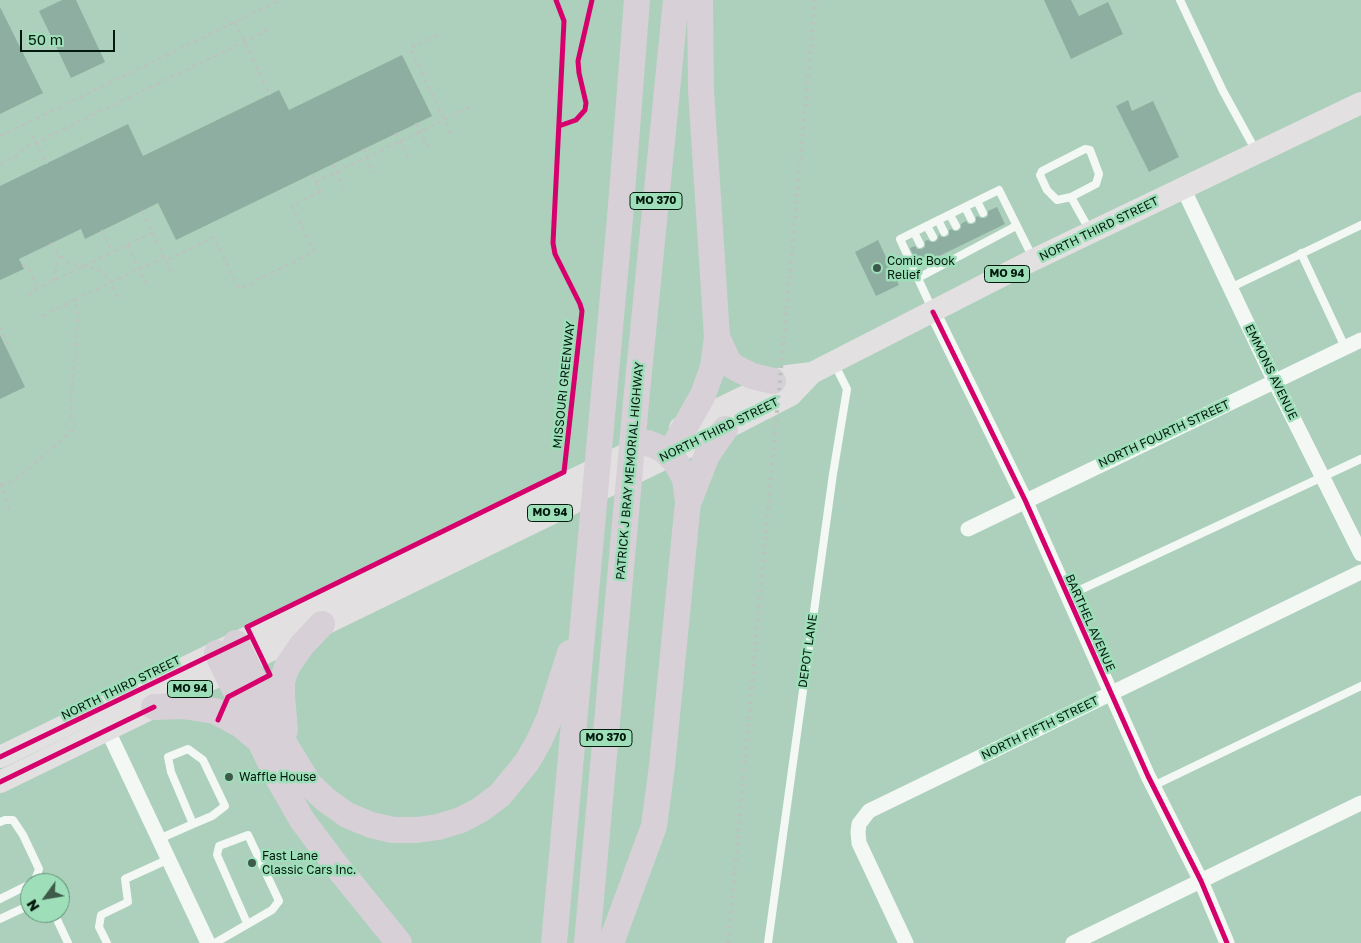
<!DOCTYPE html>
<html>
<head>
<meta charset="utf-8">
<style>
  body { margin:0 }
  #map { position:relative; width:1361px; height:943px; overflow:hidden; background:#add0bc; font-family:"Golos Text",sans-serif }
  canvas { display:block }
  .north { position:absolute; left:20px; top:873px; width:50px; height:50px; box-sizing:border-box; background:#9edfba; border:1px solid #5f9075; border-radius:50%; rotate:238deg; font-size:14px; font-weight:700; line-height:20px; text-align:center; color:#011a0d }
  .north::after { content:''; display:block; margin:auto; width:18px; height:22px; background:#3d5a4a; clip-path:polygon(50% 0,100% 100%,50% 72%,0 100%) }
  .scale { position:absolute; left:20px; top:30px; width:95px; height:22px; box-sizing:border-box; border:2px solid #011a0d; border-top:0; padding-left:6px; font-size:15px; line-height:18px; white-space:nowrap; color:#011a0d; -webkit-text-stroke:4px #9edfba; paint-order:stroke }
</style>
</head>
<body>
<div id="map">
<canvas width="1361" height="943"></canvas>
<div class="north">N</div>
<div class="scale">50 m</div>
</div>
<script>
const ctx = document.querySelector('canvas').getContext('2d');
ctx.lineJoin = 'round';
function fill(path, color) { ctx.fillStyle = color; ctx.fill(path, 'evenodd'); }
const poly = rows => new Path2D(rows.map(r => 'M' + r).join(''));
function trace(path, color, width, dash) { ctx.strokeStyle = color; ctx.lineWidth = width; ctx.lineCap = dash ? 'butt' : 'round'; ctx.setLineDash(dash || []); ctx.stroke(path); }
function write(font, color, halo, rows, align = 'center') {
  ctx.font = font + ' "Golos Text",sans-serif'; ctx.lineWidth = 5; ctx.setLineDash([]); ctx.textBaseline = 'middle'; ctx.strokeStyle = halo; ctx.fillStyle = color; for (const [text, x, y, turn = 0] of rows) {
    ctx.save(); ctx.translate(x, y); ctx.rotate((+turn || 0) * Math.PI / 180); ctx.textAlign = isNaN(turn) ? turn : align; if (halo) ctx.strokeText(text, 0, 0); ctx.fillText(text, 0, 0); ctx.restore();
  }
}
fill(poly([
  [62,0,76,0,105,62,71,78,39,11],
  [1044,0,1071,0,1079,16,1108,2,1123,34,1071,59],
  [0,7,43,93,0,114],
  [402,55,432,116,176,240,158,203,85,239,81,229,19,259,24,269,0,280,0,186,128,124,143,156,279,90,289,110],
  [1128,100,1132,111,1153,101,1179,157,1149,172,1116,106],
  [997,207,1005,224,933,259,930,256,926,256,923,259,923,263,918,266,910,248,915,246,917,249,922,249,925,247,925,241,928,240,931,242,935,242,938,239,939,234,941,237,946,237,949,235,949,230,951,229,954,231,958,231,961,228,961,224,966,221,968,224,973,224,976,222,976,217,978,216,980,218,985,218,988,216,988,211],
  [878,240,899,285,876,296,855,252],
  [0,335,25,387,0,399]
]), '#8eaea2');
trace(poly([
  [235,22,270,95],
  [437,36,410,48,452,136],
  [416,123,428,147],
  [396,133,408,157],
  [32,135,47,164],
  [0,136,280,0],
  [363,149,374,173],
  [0,164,15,157,23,149,268,30],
  [333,164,344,188],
  [312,174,316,182,472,106],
  [316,182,323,198],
  [142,211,171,272],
  [102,230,112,252],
  [51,243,59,256,70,263,98,269,109,279,118,298],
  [128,245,146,284],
  [22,265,28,267,38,288],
  [53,281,59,256],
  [28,295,34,290,152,233],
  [42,316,74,300],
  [0,327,11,351],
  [0,483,10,509],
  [1,485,9,483,23,473,73,430,75,425,71,417,71,401,78,318,78,309,74,300,164,257,169,259,214,237,239,289,314,252,292,206,320,192]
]), '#bac3be', 2.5, [4, 4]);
trace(poly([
  [1180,0,1223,91,1256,151],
  [1071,197,1096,184,1099,174,1090,150,1085,149,1042,171,1040,175,1047,190,1057,200,1071,197,1090,231],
  [977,201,983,213],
  [965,207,971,219],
  [950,215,956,226],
  [938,220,944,232],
  [927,226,933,237],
  [914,232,920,244],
  [1301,253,1345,347],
  [928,261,933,270],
  [918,278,1016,226],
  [1230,288,1361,225],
  [932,309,900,239,999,190,1033,258],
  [1067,596,1361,459],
  [1153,786,1361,686],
  [0,822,5,820,13,820,23,835,39,869,35,880,31,883],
  [159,839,193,824,212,816,225,806,203,760,188,749,168,757,171,772,193,824],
  [0,899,30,884],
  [54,913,68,943],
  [0,919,30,905],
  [107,943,99,927,101,915,128,902,125,879,169,859],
  [215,943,272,910,279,901,248,835,219,846,217,855,247,923],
  [768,943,833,474,847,389,835,365]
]), '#f3f8f5', 8);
trace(poly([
  [1183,188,1275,382,1361,554],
  [933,312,1025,500,1148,776,1201,881,1227,943],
  [968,529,1361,340],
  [107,729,208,943],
  [906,943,859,843,858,832,859,824,869,811,1361,572],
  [1073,943,1361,803]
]), '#f3f8f5', 15);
trace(poly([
  [680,428,787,376,812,373],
  [0,757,645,445],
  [0,782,725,429,791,395,812,373,1033,260,1361,103]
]), '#e3e0e2', 22);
trace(poly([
  [717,337,728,361,734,367,752,376,773,381],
  [669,455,703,395,713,367,717,337,701,90,700,0],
  [689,501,707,455,725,429],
  [236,643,287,748,309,784,326,800,347,815,371,825,393,830,417,830,438,827,461,820,480,810,500,795,527,762,539,741,549,719,570,653],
  [217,653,278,778,302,820,335,864,399,943],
  [154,707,183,706,215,711,241,725,256,738],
  [285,730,282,696,282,681,287,667,302,645,322,624],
  [554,943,620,218,637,0],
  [587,943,636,402,676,0],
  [611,943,654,826,662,766,688,502,685,479,676,462,662,449,648,443]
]), '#d7d0d6', 26);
trace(poly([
  [728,943,815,0]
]), '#bac3be', 4, [2.5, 5]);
trace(poly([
  [559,126,576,120,585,110,586,103,579,73,578,61,592,0],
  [933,312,1025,500,1148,776,1201,881,1227,943],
  [218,720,228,697,270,675,247,627,564,472,582,311,580,304,555,254,553,243,564,21,556,0],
  [0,757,251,636],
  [0,782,154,707]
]), '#d6006c', 5);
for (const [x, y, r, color] of [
  [877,268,5,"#3d5a4a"],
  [229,777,5,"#3d5a4a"],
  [252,863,5,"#3d5a4a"]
]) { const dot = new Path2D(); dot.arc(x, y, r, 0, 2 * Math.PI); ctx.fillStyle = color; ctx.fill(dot); trace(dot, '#9edfba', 2); }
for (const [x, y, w] of [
  [656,201,52],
  [1007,274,45],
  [550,513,45],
  [190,689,45],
  [606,738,52]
]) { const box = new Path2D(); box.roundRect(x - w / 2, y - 8.5, w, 17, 4); ctx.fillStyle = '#9edfba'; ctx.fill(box); trace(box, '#011a0d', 1); }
write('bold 11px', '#011a0d', null, [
  ["MO 370",656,201],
  ["MO 94",1007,274],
  ["MO 94",550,513],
  ["MO 94",190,689],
  ["MO 370",606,738]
]);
write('12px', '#011a0d', '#9edfba', [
  ["NORTH THIRD STREET",1099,229,-26],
  ["EMMONS AVENUE",1271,372,64],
  ["MISSOURI GREENWAY",564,385,-84],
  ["NORTH THIRD STREET",719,430,-26],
  ["NORTH FOURTH STREET",1164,434,-25],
  ["PATRICK J BRAY MEMORIAL HIGHWAY",630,471,-85],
  ["BARTHEL AVENUE",1090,623,66],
  ["DEPOT LANE",808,651,-82],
  ["NORTH THIRD STREET",121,688,-26],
  ["NORTH FIFTH STREET",1040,728,-26]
]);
write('12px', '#011a0d', '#9edfba', [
  ["Comic Book",887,261],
  ["Relief",887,275],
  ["Waffle House",239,777],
  ["Fast Lane",262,856],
  ["Classic Cars Inc.",262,870]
], 'left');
</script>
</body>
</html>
